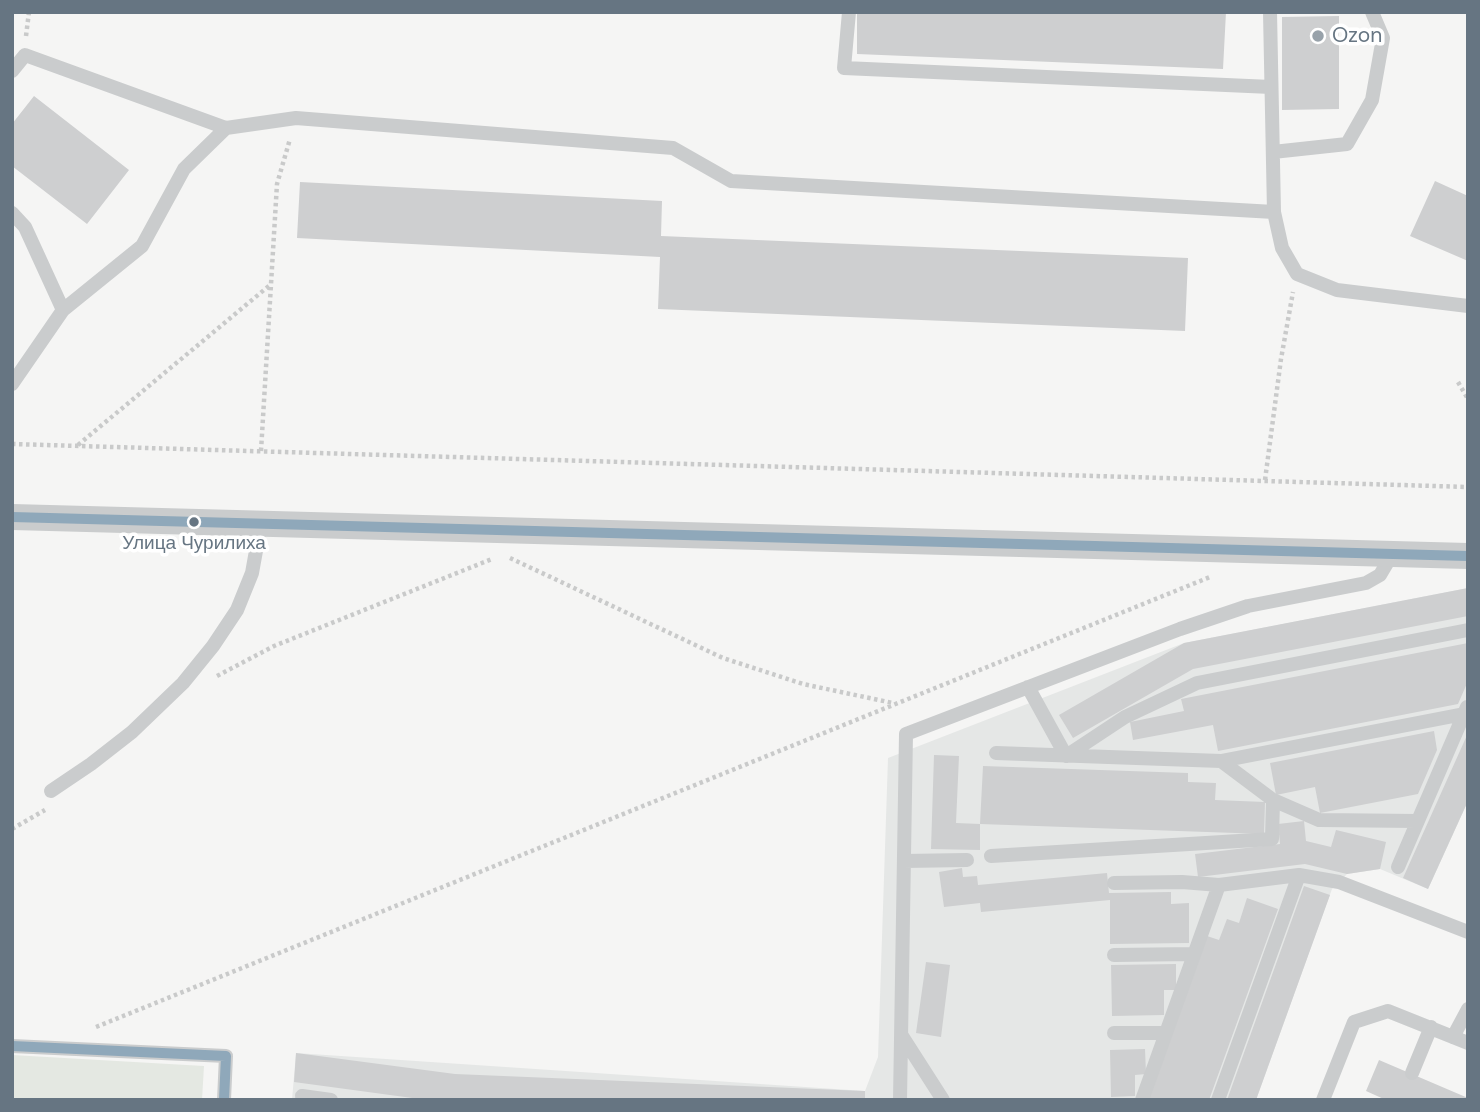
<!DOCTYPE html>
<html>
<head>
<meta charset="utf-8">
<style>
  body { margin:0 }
  #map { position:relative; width:1480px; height:1112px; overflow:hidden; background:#f5f5f4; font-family:"DM Sans",sans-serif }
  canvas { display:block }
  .frame { position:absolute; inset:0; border:14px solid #667582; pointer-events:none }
</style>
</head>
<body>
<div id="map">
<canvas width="1480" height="1112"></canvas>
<div class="frame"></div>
</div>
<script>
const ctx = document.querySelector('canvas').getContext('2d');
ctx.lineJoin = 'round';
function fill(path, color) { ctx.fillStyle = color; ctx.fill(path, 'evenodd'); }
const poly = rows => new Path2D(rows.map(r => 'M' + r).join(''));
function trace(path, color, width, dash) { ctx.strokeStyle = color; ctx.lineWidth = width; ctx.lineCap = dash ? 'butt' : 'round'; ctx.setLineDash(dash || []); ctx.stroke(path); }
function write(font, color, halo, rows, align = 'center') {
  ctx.font = font + ' "DM Sans",sans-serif'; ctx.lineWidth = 7; ctx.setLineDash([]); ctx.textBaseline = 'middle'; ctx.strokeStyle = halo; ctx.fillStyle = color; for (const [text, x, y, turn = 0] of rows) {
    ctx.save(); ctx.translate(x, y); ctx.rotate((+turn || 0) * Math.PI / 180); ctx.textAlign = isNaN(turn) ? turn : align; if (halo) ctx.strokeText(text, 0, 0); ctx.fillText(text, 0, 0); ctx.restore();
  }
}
fill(poly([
  [1468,588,1468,801,1428,889,1380,869,1347,874,1332,889,1256,1100,292,1100,296,1053,865,1091,878,1057,888,758,1184,643]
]), '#e5e7e6');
fill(poly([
  [12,1055,204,1066,202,1100,12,1100]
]), '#e4e8e2');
fill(poly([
  [857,12,1226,12,1223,69,857,54],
  [1339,16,1339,109,1282,110,1282,17],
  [34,96,129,170,87,224,12,166,12,124],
  [1435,181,1468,196,1468,261,1410,236],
  [300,182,662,201,661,236,1188,258,1185,331,658,309,660,257,297,238],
  [1468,588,1468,616,1193,669,1073,738,1059,715,1184,643],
  [1468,643,1468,681,1458,704,1218,751,1213,725,1133,740,1130,722,1184,711,1181,699],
  [1434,731,1437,750,1418,794,1320,813,1315,787,1276,795,1270,763],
  [1468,733,1468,801,1428,889,1403,878],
  [934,755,959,756,956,823,980,824,980,850,931,849],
  [983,766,1188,773,1188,782,1216,783,1215,800,1265,802,1264,834,980,824],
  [1304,821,1306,841,1331,847,1336,830,1386,842,1380,869,1347,874,1305,864,1198,877,1195,854,1280,844,1278,824],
  [962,868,963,877,977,876,978,885,1107,873,1109,893,1171,892,1171,904,1189,903,1189,943,1110,944,1110,900,981,912,980,903,944,907,939,872],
  [1304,886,1330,895,1256,1100,1227,1100],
  [1247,898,1278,909,1209,1100,1148,1100,1207,936,1219,940,1227,919,1239,923],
  [926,962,950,965,941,1037,916,1033],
  [1176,964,1176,990,1164,990,1164,1015,1112,1016,1111,965],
  [1145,1049,1146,1074,1135,1075,1135,1096,1111,1097,1110,1050],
  [296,1053,455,1074,865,1091,865,1100,427,1100,294,1082],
  [1379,1060,1468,1098,1468,1100,1386,1100,1366,1091]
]), '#cecfd0');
trace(poly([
  [26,36,29,12],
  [1458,382,1468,399],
  [12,444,1468,487],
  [78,445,270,285],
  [261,451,277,184,290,139],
  [1265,480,1281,359,1293,292],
  [510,558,723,658,803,684,893,703],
  [217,676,274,646,492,559],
  [12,829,45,810],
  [96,1027,1210,577]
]), '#c9caca', 4.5, [3.5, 3.5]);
trace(poly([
  [849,12,844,68,1271,87],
  [1270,12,1274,212,1282,248,1297,274,1337,290,1468,306],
  [12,71,25,55,226,128],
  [1273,152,1347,144,1372,100,1383,38,1372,12],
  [12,213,25,227,63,310],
  [12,384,63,310,142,246,184,169,226,128,296,118,673,148,731,181,1274,212],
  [1028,687,1066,756,1125,717,1197,683,1468,630],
  [996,753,1221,761,1464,714],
  [1221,761,1273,800,1319,820,1417,821],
  [51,791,91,764,132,732,183,683,213,646,237,610,252,573,261,523],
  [991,856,1272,839,1273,800],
  [904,861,967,860],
  [1398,867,1467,707],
  [1114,883,1182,882,1219,885,1299,875,1339,882,1468,932],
  [1114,955,1194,954],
  [1114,1033,1166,1033],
  [902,1036,943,1100],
  [1453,1037,1468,1009],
  [12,1046,226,1056,224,1100],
  [1412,1073,1431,1027],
  [302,1096,331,1100],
  [900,1100,906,734,1180,629,1248,606,1366,583,1380,575,1393,553],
  [1142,1100,1219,885],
  [1218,1100,1299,875],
  [1323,1100,1354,1022,1388,1011,1468,1043]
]), '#cacccd', 14);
trace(poly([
  [12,517,1468,556]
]), '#cacccd', 26);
trace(poly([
  [12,517,1468,556],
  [12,1046,226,1056,224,1100]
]), '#8fa8ba', 10);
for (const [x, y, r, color] of [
  [1318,36,7,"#98a2aa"],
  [194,522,6,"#667582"]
]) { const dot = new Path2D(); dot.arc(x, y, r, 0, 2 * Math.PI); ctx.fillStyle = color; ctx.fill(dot); trace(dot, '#fff', 2.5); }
write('19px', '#667582', '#fff', [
  ["Улица Чурилиха",194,544]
]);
write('21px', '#667582', '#fff', [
  ["Ozon",1332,36]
], 'left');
</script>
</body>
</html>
